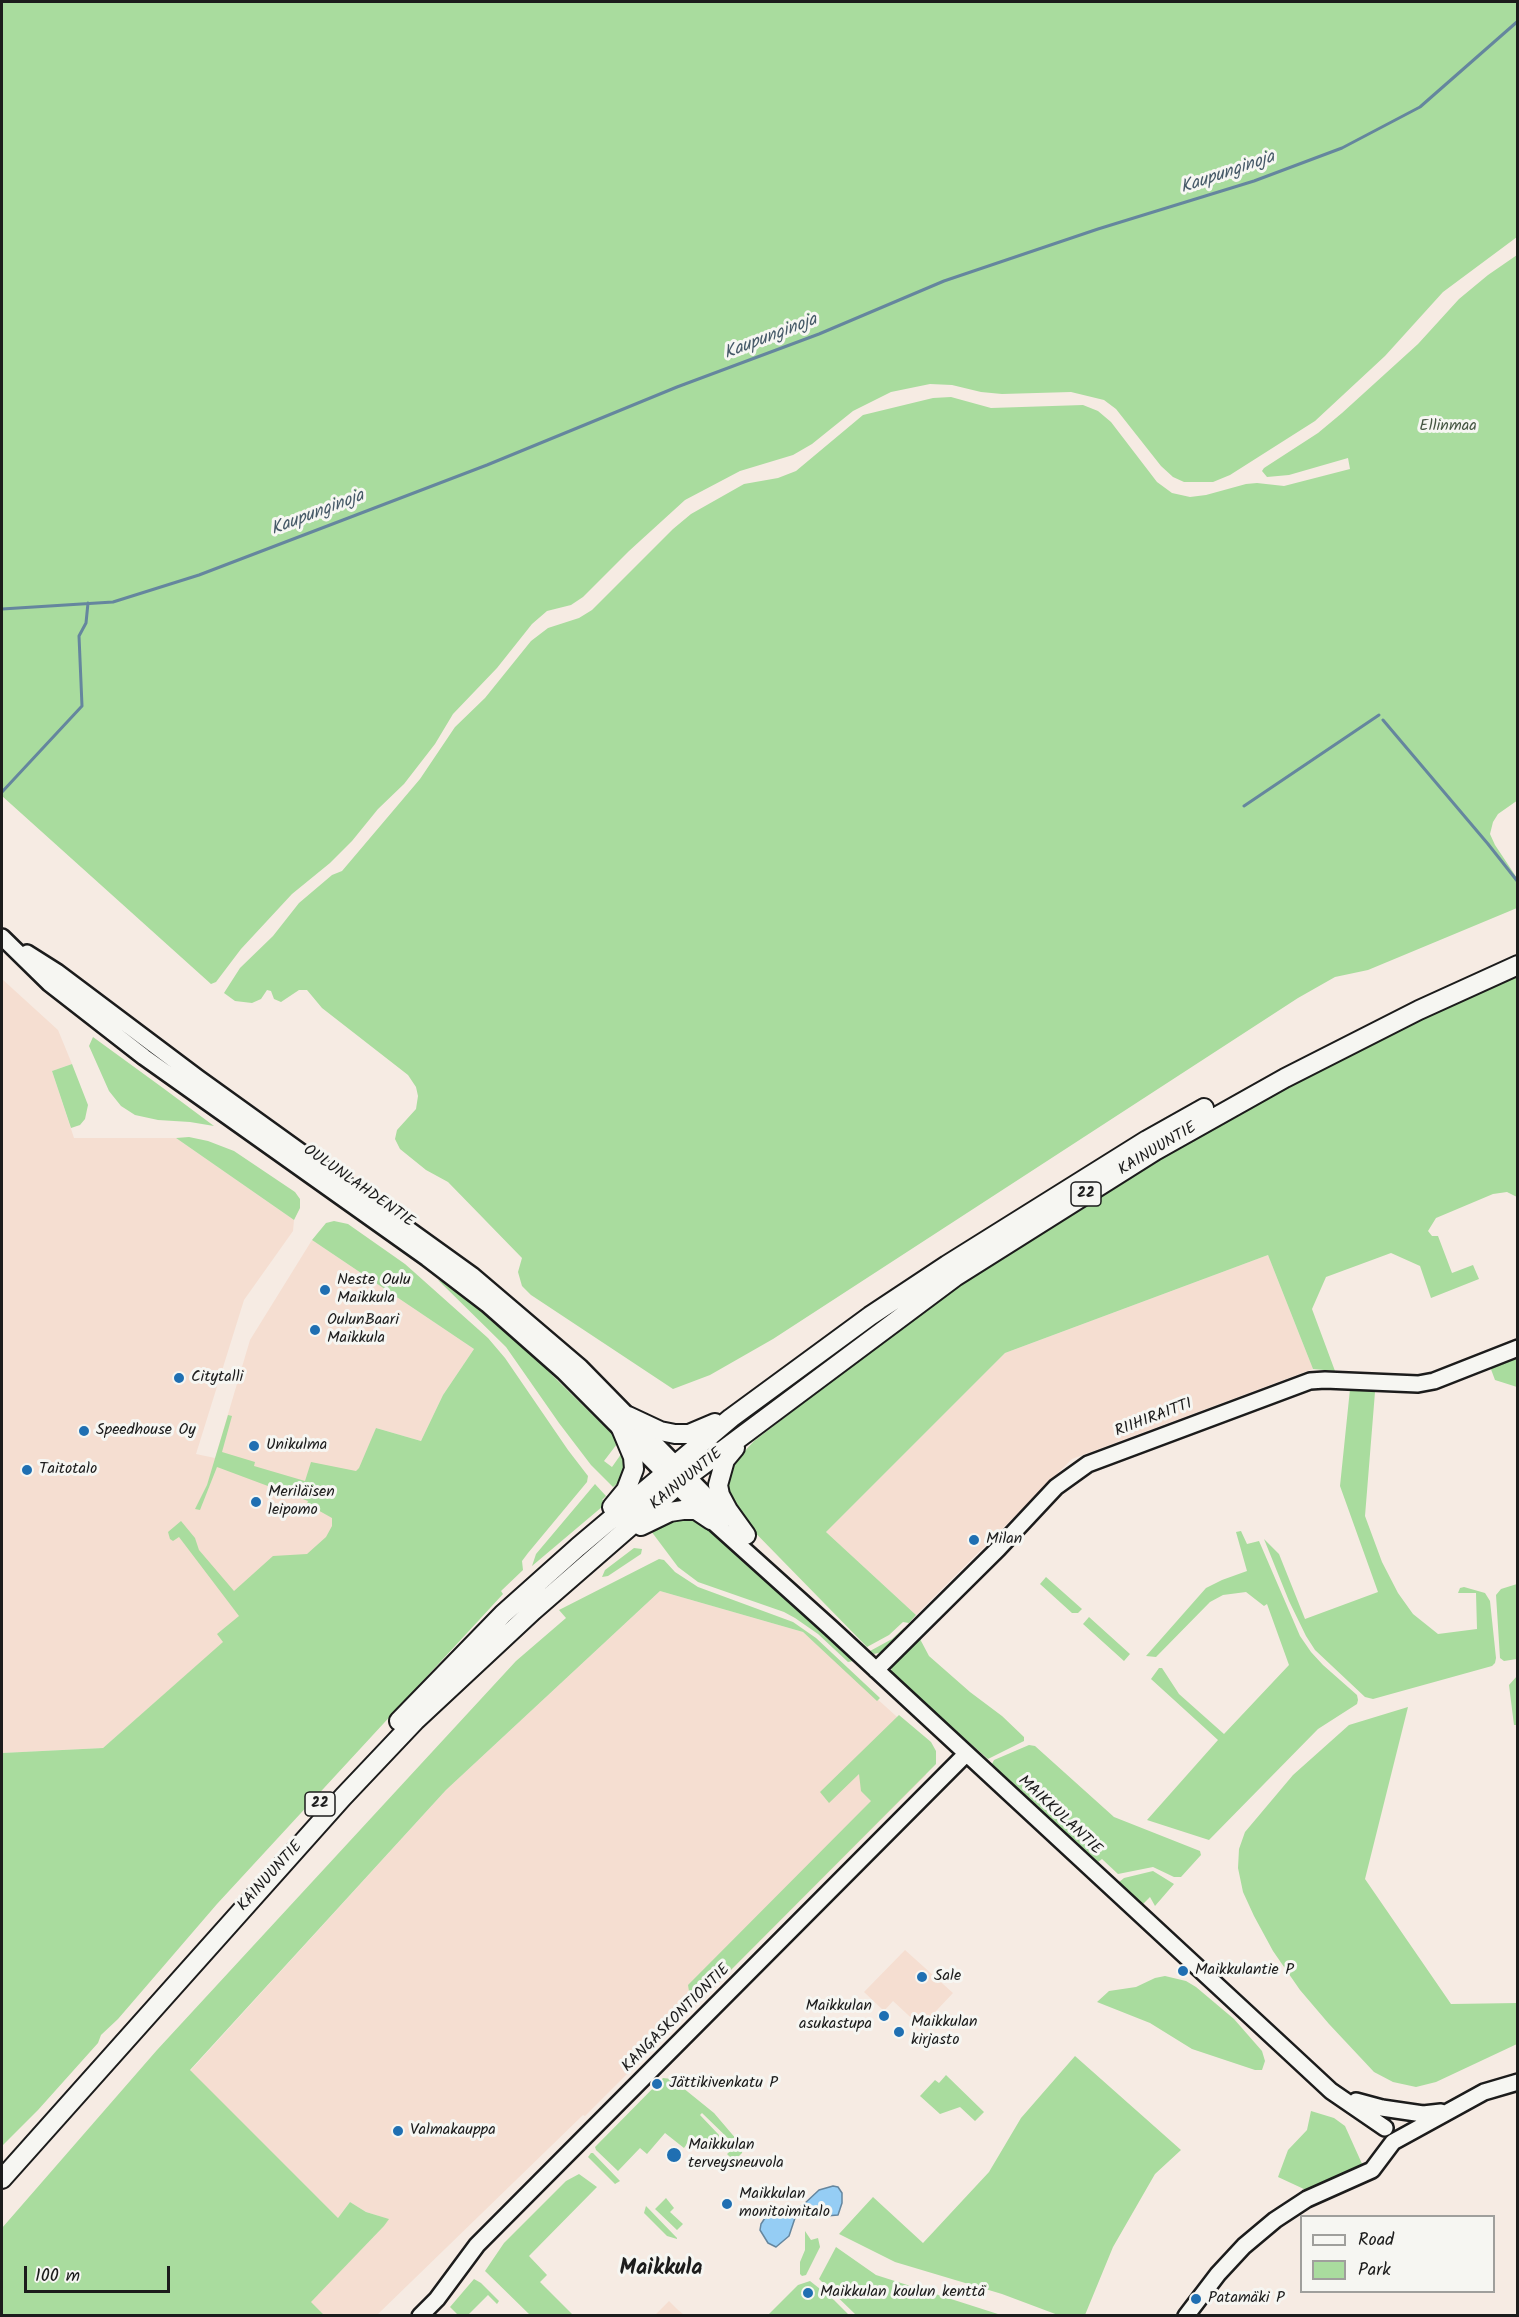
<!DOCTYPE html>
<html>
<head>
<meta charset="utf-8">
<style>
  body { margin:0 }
  #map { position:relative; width:1519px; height:2317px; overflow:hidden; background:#f6ebe3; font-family:Kalam,sans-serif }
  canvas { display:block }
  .frame { position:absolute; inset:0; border:3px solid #1c1c1c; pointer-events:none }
  .legend { position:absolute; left:1300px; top:2215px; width:195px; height:78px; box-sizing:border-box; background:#f6f6f2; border:2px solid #9f9f9c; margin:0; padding:8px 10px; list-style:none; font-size:18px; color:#1c1c1c }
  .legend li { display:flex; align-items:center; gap:12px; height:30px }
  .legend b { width:30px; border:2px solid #9f9f9c }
  .scale { position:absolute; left:24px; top:2266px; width:146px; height:27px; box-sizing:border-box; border:3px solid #1c1c1c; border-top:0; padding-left:8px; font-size:18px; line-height:21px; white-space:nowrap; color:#1c1c1c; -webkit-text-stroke:4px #f6f6f2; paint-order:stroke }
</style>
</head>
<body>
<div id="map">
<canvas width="1519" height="2317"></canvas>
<div class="frame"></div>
<ul class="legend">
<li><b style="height:8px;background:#f6f6f2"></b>Road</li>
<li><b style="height:16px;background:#a9dc9e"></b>Park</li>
</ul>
<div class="scale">100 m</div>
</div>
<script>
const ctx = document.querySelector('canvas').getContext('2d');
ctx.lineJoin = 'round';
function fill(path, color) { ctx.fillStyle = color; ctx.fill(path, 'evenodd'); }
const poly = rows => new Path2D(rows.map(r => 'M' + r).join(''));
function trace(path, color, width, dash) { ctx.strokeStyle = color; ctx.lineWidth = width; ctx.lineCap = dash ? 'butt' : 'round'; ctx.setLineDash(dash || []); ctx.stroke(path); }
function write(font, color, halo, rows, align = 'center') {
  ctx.font = font + ' Kalam,sans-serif'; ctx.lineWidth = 6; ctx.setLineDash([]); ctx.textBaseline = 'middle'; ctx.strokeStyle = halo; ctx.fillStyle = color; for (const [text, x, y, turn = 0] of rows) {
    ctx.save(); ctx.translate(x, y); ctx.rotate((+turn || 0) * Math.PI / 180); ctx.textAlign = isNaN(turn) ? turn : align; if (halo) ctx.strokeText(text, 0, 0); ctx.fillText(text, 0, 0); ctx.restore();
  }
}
fill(poly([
  [2,979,58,1030,72,1064,52,1071,74,1138,176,1138,294,1220,293,1231,244,1300,196,1454,215,1458,250,1340,312,1240,474,1349,443,1395,421,1441,376,1428,332,1548,103,1748,2,1753],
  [1268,1255,1313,1369,1072,1459,916,1615,826,1532,1005,1353],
  [660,1591,803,1632,926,1743,926,1775,585,2116,583,2115,377,2315,324,2315,310,2302,384,2226,388,2219,366,2212,350,2202,338,2218,190,2071,446,1790],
  [905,1950,953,1993,921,2027,893,2001,884,2011,864,1992],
  [669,2301,677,2309,684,2315,655,2315]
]), '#f5ded1');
fill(poly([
  [2,2,1517,2,1517,237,1443,292,1385,356,1315,421,1230,475,1213,482,1184,482,1173,477,1161,466,1116,409,1104,400,1071,392,1002,394,981,392,952,385,930,384,891,392,853,411,812,444,793,455,740,471,685,500,629,551,583,597,571,605,547,611,532,624,497,668,453,714,435,744,404,784,378,809,352,841,330,863,292,894,241,949,216,982,211,984,2,796],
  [1517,255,1518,800,1498,814,1493,822,1490,834,1495,845,1517,878,1517,908,1368,970,1335,977,1298,998,773,1339,710,1375,673,1389,531,1295,522,1286,518,1272,522,1258,448,1182,426,1170,400,1149,395,1139,397,1130,416,1109,418,1096,416,1087,408,1075,322,1008,307,990,299,990,281,1002,274,999,271,991,267,990,261,999,252,1003,235,1001,224,993,240,968,273,936,299,903,332,875,342,871,420,779,455,727,485,698,531,641,548,628,579,618,592,610,673,529,691,514,744,484,778,478,796,471,863,415,933,398,951,397,991,408,1083,405,1098,411,1111,422,1157,482,1172,493,1190,497,1206,495,1246,484,1257,483,1284,486,1350,469,1348,458,1289,475,1267,477,1262,471,1264,468,1318,433,1342,413,1418,344,1459,299,1488,275],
  [1517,975,1517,1197,1507,1192,1493,1194,1436,1218,1428,1231,1432,1236,1438,1236,1452,1273,1473,1265,1479,1279,1431,1298,1420,1266,1391,1253,1326,1277,1312,1309,1335,1371,1313,1369,1268,1255,1005,1353,826,1532,916,1615,909,1623,903,1622,889,1635,867,1647,734,1511,725,1495,731,1466,754,1441,959,1283,1158,1157,1289,1084,1424,1017],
  [93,1037,163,1088,214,1126,190,1122,158,1120,135,1115,121,1106,109,1091,89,1046],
  [72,1064,88,1105,85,1119,80,1125,71,1128,52,1071],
  [189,1137,208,1141,234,1151,295,1192,300,1199,300,1208,294,1220,176,1138],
  [334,1221,348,1224,405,1264,488,1338,505,1358,568,1450,588,1476,587,1482,528,1553,522,1561,523,1570,501,1591,503,1594,217,1904,118,2019,101,2035,98,2043,38,2110,2,2146,2,1753,103,1748,223,1642,217,1634,239,1616,179,1537,173,1541,170,1539,168,1532,181,1521,195,1538,199,1550,234,1591,273,1556,307,1554,326,1537,332,1526,332,1518,307,1504,308,1501,217,1467,200,1510,195,1509,207,1485,228,1415,232,1416,222,1452,255,1462,254,1466,305,1481,311,1462,356,1471,359,1468,376,1428,421,1441,443,1395,474,1349,312,1240,326,1223],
  [438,1280,455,1287,529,1348,550,1373,614,1436,617,1444,604,1461,612,1467,624,1450,628,1457,619,1490,618,1483,613,1487,591,1465,559,1423,506,1347],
  [1517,1353,1517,1387,1495,1380,1489,1364],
  [1350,1389,1375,1392,1365,1516,1382,1562,1398,1593,1413,1614,1438,1634,1477,1629,1476,1593,1458,1593,1460,1588,1464,1587,1485,1593,1490,1601,1496,1658,1495,1663,1492,1666,1373,1699,1365,1697,1315,1650,1306,1636,1289,1601,1264,1539,1279,1554,1305,1619,1378,1592,1340,1486],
  [595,1484,606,1496,602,1500,609,1501,532,1566,536,1554],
  [689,1515,718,1534,853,1661,848,1662,818,1634,795,1618,784,1612,698,1582,678,1567,651,1531,654,1529,653,1524],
  [1241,1531,1247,1544,1259,1541,1300,1636,1311,1652,1323,1665,1357,1695,1358,1700,1357,1704,1318,1729,1209,1840,1147,1820,1218,1740,1151,1679,1159,1668,1162,1668,1179,1694,1224,1734,1289,1665,1267,1604,1264,1606,1246,1592,1223,1595,1210,1602,1156,1657,1146,1656,1206,1588,1222,1580,1247,1571,1236,1532],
  [634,1548,642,1549,641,1554,608,1576,602,1577,605,1570],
  [659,1559,664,1560,675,1572,698,1587,793,1622,816,1638,880,1698,877,1701,803,1632,660,1591,446,1790,190,2070,338,2218,350,2202,366,2212,389,2219,384,2226,311,2302,324,2315,2,2315,2,2228,157,2050,516,1661,566,1618,559,1610],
  [1046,1577,1082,1609,1078,1613,1072,1613,1040,1584],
  [1517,1584,1517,1659,1504,1661,1500,1658,1496,1595,1501,1589],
  [1089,1617,1130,1654,1124,1661,1083,1624],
  [904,1628,908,1628,908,1631,887,1651,874,1654,870,1651,892,1639],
  [916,1636,920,1639,929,1656,970,1692,1002,1716,1024,1737,1024,1741,988,1759,891,1674,892,1663],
  [1517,1676,1517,1725,1514,1725,1509,1685],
  [1408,1707,1365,1879,1451,2004,1518,2003,1517,2044,1436,2082,1416,2087,1393,2082,1374,2072,1329,2024,1300,1990,1273,1951,1254,1916,1243,1892,1238,1868,1239,1849,1245,1832,1293,1775,1349,1725],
  [899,1715,931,1742,936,1751,936,1764,700,2001,689,1991,688,1985,871,1801,861,1791,859,1774,829,1803,820,1792],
  [1029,1745,1035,1746,1114,1817,1200,1851,1201,1855,1181,1877,1174,1877,1153,1867,1118,1874,1102,1859,1098,1862,992,1764,994,1760],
  [1153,1871,1174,1884,1155,1906,1150,1897,1140,1907,1118,1883,1124,1878],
  [1165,1976,1186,1981,1196,1987,1234,2019,1262,2051,1265,2061,1262,2070,1255,2070,1192,2049,1150,2023,1097,2002,1109,1991,1136,1987,1155,1978],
  [1075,2056,1181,2150,1155,2174,1113,2247,1085,2315,1058,2315,1002,2294,895,2262,839,2234,873,2197,923,2243,989,2172,1021,2118],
  [946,2075,984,2112,975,2121,960,2107,940,2114,920,2096,935,2080,939,2083],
  [663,2078,672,2079,714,2113,743,2147,742,2153,734,2161,727,2154,736,2146,702,2113,700,2115,719,2135,718,2149,714,2149,700,2140,691,2138,684,2148,665,2133,647,2154,640,2148,618,2171,596,2150,595,2147],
  [1311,2111,1334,2118,1345,2126,1363,2166,1310,2190,1306,2190,1278,2177,1288,2150,1307,2130],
  [591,2153,593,2153,620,2181,615,2184,588,2157],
  [579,2174,597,2187,529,2256,547,2275,540,2282,573,2315,530,2315,485,2271,504,2243,566,2181],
  [666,2198,674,2208,670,2212,683,2224,677,2230,655,2209],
  [646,2206,677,2238,677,2239,667,2236,644,2213],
  [805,2231,811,2240,818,2238,820,2247,806,2275,802,2276,800,2274,800,2262,805,2250],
  [836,2247,876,2275,1001,2315,856,2315,819,2279],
  [474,2279,481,2283,499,2301,497,2304,488,2295,468,2315,458,2315,450,2307],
  [810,2281,834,2300,849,2315,768,2315,798,2285]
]), '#a9dc9e');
const water = poly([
  [833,2186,838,2187,842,2193,842,2203,838,2215,826,2216,811,2209,805,2209,796,2215,789,2236,776,2247,768,2243,760,2230,761,2224,765,2218,779,2208,795,2208,803,2205,819,2190,833,2186]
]);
fill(water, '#95cdf4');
trace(water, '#65869e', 1.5);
trace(poly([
  [2,609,113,602,199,575,487,465,677,387,819,334,944,281,1098,229,1254,181,1342,148,1420,107,1518,21],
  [1383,720,1488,844,1518,882],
  [2,792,82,706,79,636,86,623,88,603],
  [1244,806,1379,715]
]), '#65869e', 3);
const secondary = poly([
  [2,937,49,983,144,1057,427,1258,487,1304,564,1372,711,1520,831,1628,1289,2052,1331,2091,1385,2128],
  [27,953,57,972,198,1078,472,1275,580,1367,728,1518],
  [876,1670,998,1549,1056,1487,1088,1464,1310,1381,1325,1380,1418,1384,1434,1381,1518,1348],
  [1356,2101,1382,2108,1423,2114,1441,2112],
  [420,2316,437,2299,477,2245,966,1754],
  [1186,2316,1218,2274,1244,2246,1275,2220,1307,2199,1372,2170,1393,2142,1484,2092,1518,2082]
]);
const highway = poly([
  [628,1416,660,1431,675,1434,689,1434,715,1423],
  [735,1448,725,1460,718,1485,720,1495,728,1510,746,1535],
  [612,1507,626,1490,634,1469,633,1457,620,1426],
  [641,1526,670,1512,683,1510,696,1510,711,1520],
  [399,1721,503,1614,578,1547,731,1418,870,1316,947,1265,1147,1140,1204,1108],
  [2,2179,343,1797,415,1721,533,1611,687,1477,955,1277,1155,1151,1285,1078,1419,1010,1518,965]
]);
trace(secondary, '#1c1c1c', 20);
trace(highway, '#1c1c1c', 22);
trace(secondary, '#f6f6f2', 15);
trace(highway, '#f6f6f2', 18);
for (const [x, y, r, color] of [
  [325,1290,6,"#1f6fb2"],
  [315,1330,6,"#1f6fb2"],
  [179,1378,6,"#1f6fb2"],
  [84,1431,6,"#1f6fb2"],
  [254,1446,6,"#1f6fb2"],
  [27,1470,6,"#1f6fb2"],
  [256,1502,6,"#1f6fb2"],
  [974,1540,6,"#1f6fb2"],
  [1183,1971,6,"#1f6fb2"],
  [922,1977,6,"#1f6fb2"],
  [884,2016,6,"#1f6fb2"],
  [899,2032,6,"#1f6fb2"],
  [657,2084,6,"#1f6fb2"],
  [398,2131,6,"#1f6fb2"],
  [674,2155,8,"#1f6fb2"],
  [727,2204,6,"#1f6fb2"],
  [808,2293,6,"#1f6fb2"],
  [1196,2299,6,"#1f6fb2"]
]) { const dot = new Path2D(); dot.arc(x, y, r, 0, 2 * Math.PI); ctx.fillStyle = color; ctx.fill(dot); trace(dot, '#f6f6f2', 2); }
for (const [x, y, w] of [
  [1086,1194,30],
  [320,1804,30]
]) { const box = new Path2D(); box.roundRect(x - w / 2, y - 12, w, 24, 4.5); ctx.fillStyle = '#f6f6f2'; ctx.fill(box); trace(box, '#1c1c1c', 1.5); }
write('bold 15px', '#1c1c1c', null, [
  ["22",1086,1194],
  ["22",320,1804]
]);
write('16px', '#465643', '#f6f6f2', [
  ["Ellinmaa",1448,427]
]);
write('16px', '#1c1c1c', '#f6f6f2', [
  ["KAINUUNTIE",1158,1150,-31],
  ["OULUNLAHDENTIE",358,1187,35],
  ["RIIHIRAITTI",1154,1419,-21],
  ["KAINUUNTIE",687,1480,-39],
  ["MAIKKULANTIE",1059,1816,43],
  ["KAINUUNTIE",271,1877,-48],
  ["KANGASKONTIONTIE",677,2019,-45]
]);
write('16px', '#1c1c1c', '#f6f6f2', [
  ["Neste Oulu",337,1281],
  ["Maikkula",337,1299],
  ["OulunBaari",327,1321],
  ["Maikkula",327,1339],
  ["Citytalli",191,1378],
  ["Speedhouse Oy",96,1431],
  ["Unikulma",266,1446],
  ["Taitotalo",39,1470],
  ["Meriläisen",268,1493],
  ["leipomo",268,1511],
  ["Milan",986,1540],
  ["Maikkulantie P",1195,1971],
  ["Sale",934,1977],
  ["Maikkulan",872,2007,"right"],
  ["asukastupa",872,2025,"right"],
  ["Maikkulan",911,2023],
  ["kirjasto",911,2041],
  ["Jättikivenkatu P",669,2084],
  ["Valmakauppa",410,2131],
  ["Maikkulan",688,2146],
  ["terveysneuvola",688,2164],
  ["Maikkulan",739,2195],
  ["monitoimitalo",739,2213],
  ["Maikkulan koulun kenttä",820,2293],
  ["Patamäki P",1208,2299]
], 'left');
write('italic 18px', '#465a68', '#f6f6f2', [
  ["Kaupunginoja",1228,174,-19],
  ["Kaupunginoja",771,338,-21],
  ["Kaupunginoja",318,514,-21]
]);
write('bold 22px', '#1c1c1c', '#f6f6f2', [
  ["Maikkula",661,2270]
]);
</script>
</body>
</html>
